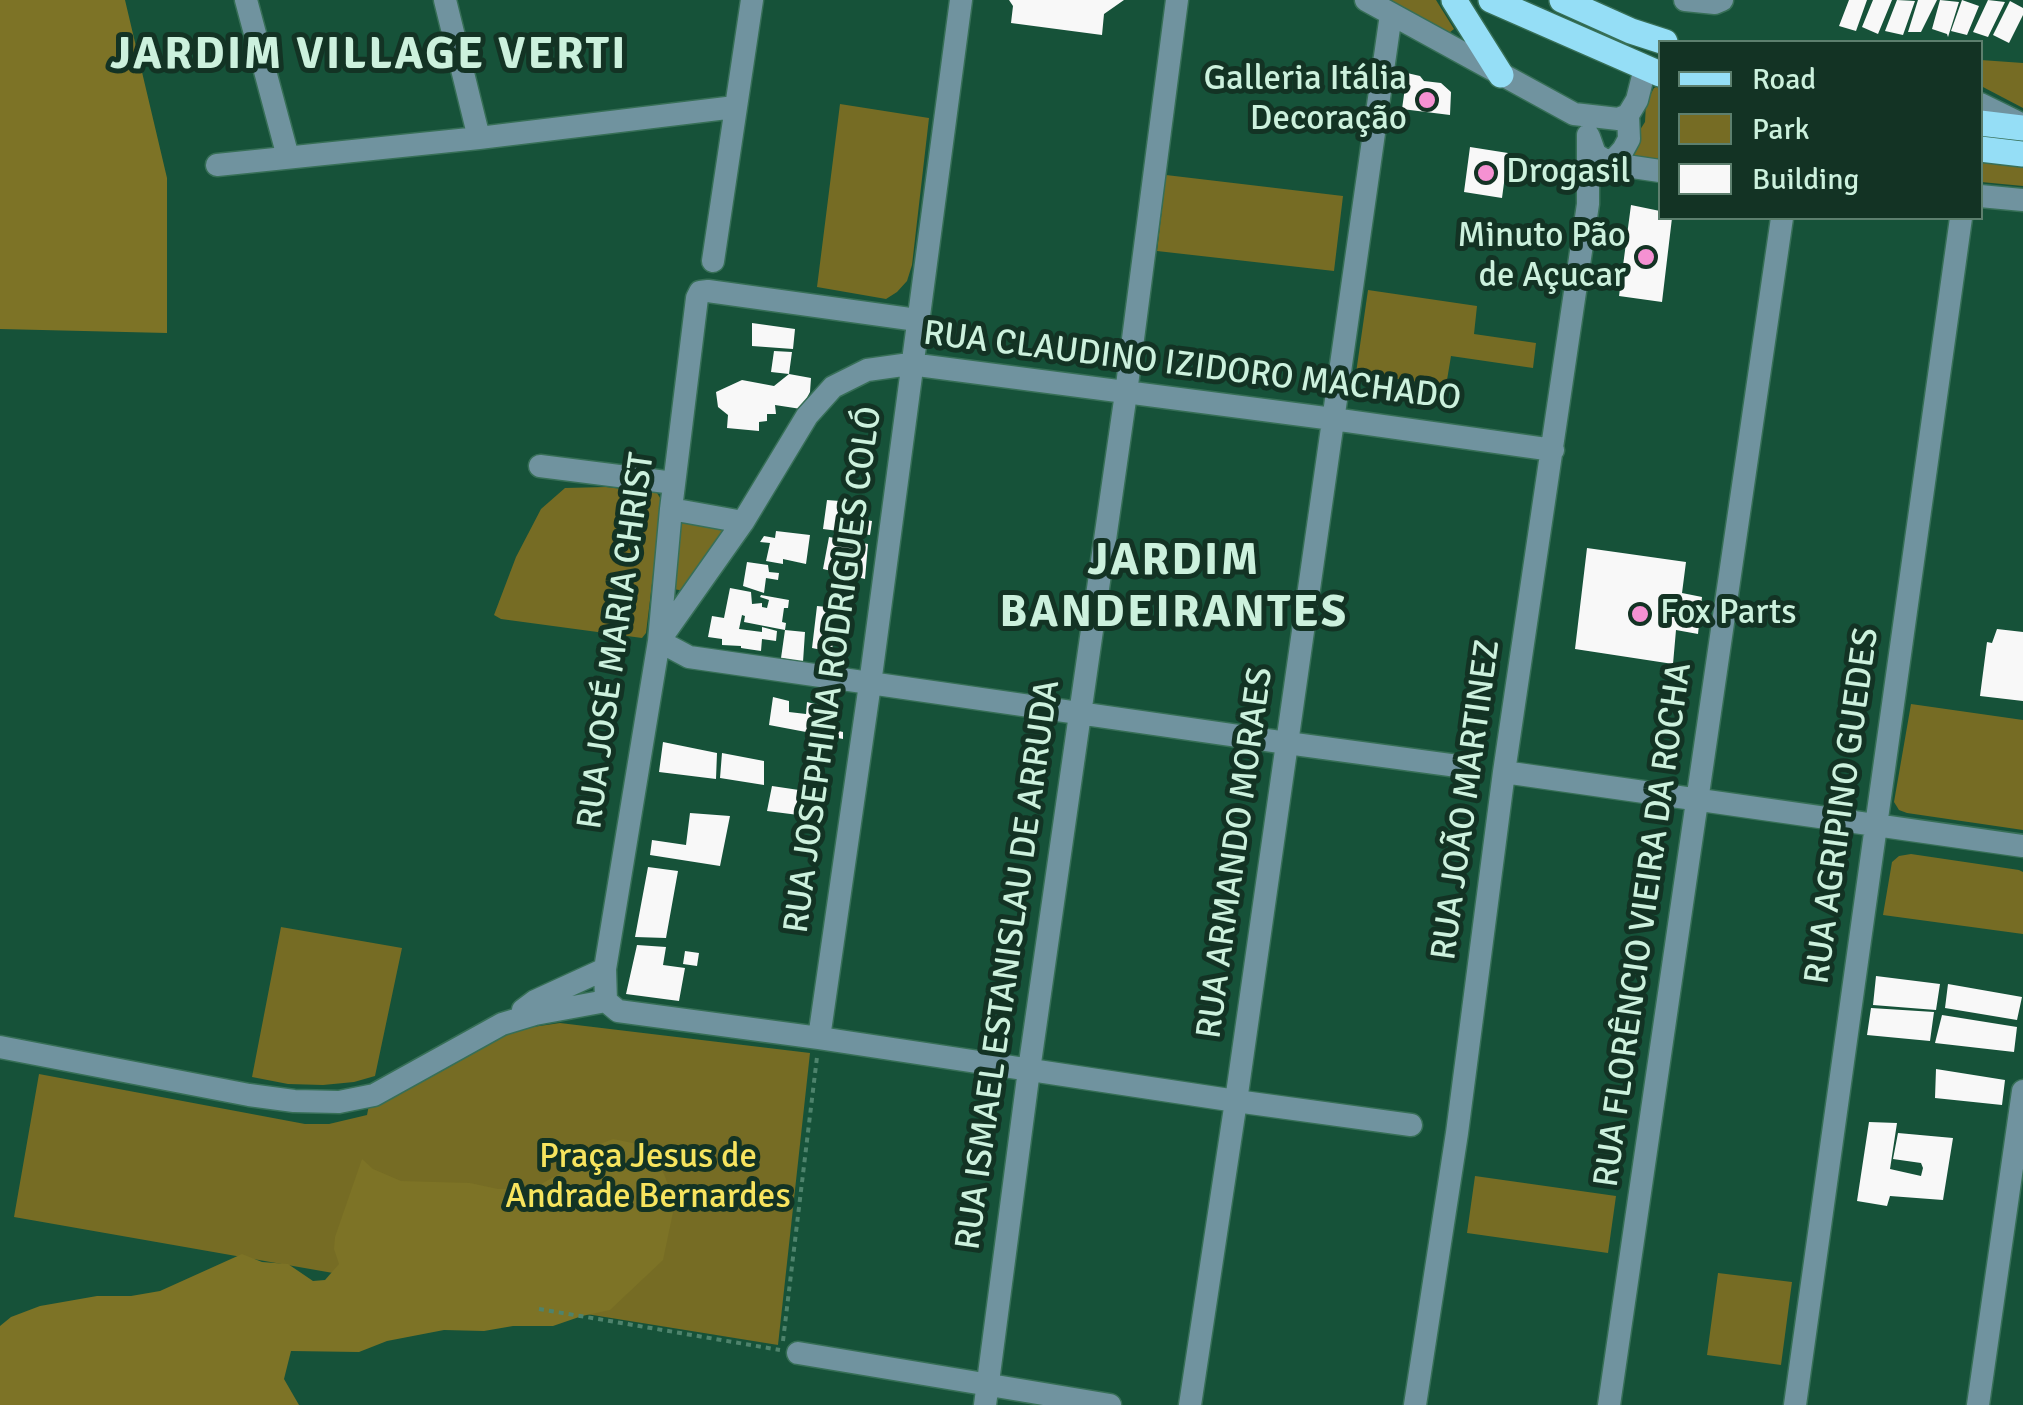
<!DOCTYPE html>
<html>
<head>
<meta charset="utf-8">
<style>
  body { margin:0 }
  #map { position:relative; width:2023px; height:1405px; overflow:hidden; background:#165239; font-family:Signika,sans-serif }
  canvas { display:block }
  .legend { position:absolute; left:1658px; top:40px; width:325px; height:180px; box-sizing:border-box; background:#133324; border:2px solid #5d7f6e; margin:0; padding:12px 18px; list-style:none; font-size:30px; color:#ccf1dd }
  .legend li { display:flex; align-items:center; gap:20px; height:50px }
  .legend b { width:50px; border:2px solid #5d7f6e }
</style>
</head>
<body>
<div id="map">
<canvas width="2023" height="1405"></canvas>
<ul class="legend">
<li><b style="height:12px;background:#95def6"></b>Road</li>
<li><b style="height:28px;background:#766c24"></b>Park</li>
<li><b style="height:28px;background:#f8f8f8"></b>Building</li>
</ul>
</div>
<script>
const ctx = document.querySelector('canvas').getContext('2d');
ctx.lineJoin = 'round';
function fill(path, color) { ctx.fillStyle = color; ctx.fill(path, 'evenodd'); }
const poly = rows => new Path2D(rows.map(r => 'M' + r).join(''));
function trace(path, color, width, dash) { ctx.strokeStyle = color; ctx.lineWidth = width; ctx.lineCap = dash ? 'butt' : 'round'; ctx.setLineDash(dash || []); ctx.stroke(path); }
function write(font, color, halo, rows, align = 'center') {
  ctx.font = font + ' Signika,sans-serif'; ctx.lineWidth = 10; ctx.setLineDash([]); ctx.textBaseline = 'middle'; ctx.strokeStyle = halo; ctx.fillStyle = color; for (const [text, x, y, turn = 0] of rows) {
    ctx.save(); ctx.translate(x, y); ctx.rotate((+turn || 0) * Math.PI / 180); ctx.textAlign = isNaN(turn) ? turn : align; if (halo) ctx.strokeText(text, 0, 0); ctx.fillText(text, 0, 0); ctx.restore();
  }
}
fill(poly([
  [1383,0,1436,0,1454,29,1444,37],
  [1981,60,2023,63,2023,108,1981,86],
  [1660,85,1660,165,1624,155,1645,122,1646,103,1654,88],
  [840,104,929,118,912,265,907,281,897,292,886,299,817,287],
  [1980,160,2023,165,2023,186,1981,182],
  [1166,175,1343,196,1334,271,1157,251],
  [1368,290,1477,306,1474,334,1536,343,1533,368,1451,356,1446,386,1356,373],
  [606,487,657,493,662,501,646,633,642,638,501,619,494,615,516,557,541,509,565,488],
  [672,515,735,526,690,592,668,588],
  [1911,704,2023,720,2023,830,1907,813,1899,810,1894,802],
  [1911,854,2019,870,2023,872,2023,934,1883,915,1892,862,1899,856],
  [281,927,402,948,375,1076,354,1082,323,1085,288,1084,252,1077],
  [560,1023,810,1053,778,1345,333,1273,14,1217,39,1074,305,1124,329,1124,367,1115,369,1105,512,1030],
  [1475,1176,1616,1196,1608,1253,1467,1233],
  [1718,1273,1792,1282,1781,1365,1707,1355]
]), '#766c24');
fill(poly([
  [0,0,125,0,167,178,167,333,0,329],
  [613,1139,647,1146,664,1174,675,1203,663,1260,610,1310,582,1316,553,1326,513,1326,484,1331,444,1330,387,1341,359,1352,291,1351,284,1379,299,1405,0,1405,0,1326,11,1317,40,1306,97,1296,131,1296,160,1291,242,1254,262,1262,288,1264,313,1281,325,1280,339,1264,334,1249,335,1237,362,1159,373,1169,401,1181,470,1183,498,1189,532,1189,561,1173,584,1150]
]), '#7d7326');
fill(poly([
  [1009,0,1124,0,1104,14,1102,35,1011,23,1013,6],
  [1849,0,1867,0,1856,31,1839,26],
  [1873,0,1892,0,1878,34,1862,27],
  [1897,0,1915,1,1903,35,1885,31],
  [1918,0,1937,0,1921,32,1908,32],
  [1940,0,1959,2,1948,37,1947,34,1932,29],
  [1962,0,1979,6,1967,35,1951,31],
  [1988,0,2005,2,1988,37,1973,32],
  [2010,1,2023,8,2023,15,2009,43,1993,35],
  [1407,73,1420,76,1424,81,1441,83,1451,92,1450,115,1402,109],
  [1470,147,1508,153,1502,198,1464,192],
  [1631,205,1660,211,1660,218,1672,218,1662,302,1619,296],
  [752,323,795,329,793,349,752,346],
  [774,351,792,352,789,374,771,372],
  [789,374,811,378,810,392,801,409,775,405,776,414,767,414,767,421,759,422,759,431,727,428,728,415,718,407,716,392,742,380,774,386],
  [827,500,866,503,866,520,872,521,870,535,823,529],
  [776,531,810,535,806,564,783,559,783,564,766,561,770,543,760,542,764,536,775,538],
  [829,537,868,544,865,579,823,569],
  [1587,548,1686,562,1682,593,1702,597,1698,634,1676,630,1673,664,1575,649],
  [747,562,768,565,769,572,779,573,778,580,766,578,764,593,743,586],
  [730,588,751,592,752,604,762,603,762,607,767,608,769,600,760,597,761,595,789,600,788,608,784,608,782,622,786,623,785,630,744,622,745,616,742,615,739,629,762,632,762,627,777,631,776,641,762,639,761,651,741,648,741,646,722,645,722,639,708,637,712,616,724,618],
  [817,606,837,608,835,623,845,624,843,643,833,641,832,652,812,648],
  [1997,629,2023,632,2023,701,1980,696,1987,642,1992,643],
  [785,630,805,632,803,662,781,658],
  [773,697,789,701,789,712,806,714,807,702,831,708,826,728,843,732,843,739,769,725],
  [663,742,717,753,716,779,659,772],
  [722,753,764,761,764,785,720,778],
  [772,786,826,794,822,818,767,811],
  [690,813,730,816,720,866,650,855,652,840,686,845],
  [648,867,678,871,666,938,635,937],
  [637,945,666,947,663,965,685,968,679,1001,626,994],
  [685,951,699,953,697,966,683,964],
  [1876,976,1940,984,1936,1010,1873,1005],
  [1948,984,2022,997,2017,1020,1945,1008],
  [1871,1008,1934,1012,1930,1041,1867,1035],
  [1942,1015,2017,1027,2014,1052,1935,1043],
  [1936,1069,2005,1080,2002,1105,1935,1098],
  [1869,1122,1897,1123,1890,1169,1921,1176,1923,1168,1921,1163,1893,1159,1898,1133,1953,1138,1943,1200,1890,1196,1887,1206,1857,1201]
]), '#f8f8f8');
const minor = poly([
  [246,0,288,157],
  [445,0,479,138],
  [1366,0,1574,114,1618,119,1628,115,1637,100,1645,68],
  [1685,0,1715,3,1722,0],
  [1980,104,2023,125],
  [1589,137,1595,154,1603,159,1626,166,1660,171],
  [1613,161,1623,150,1629,139,1628,115],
  [217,165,479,138,735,107],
  [1980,196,2023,200],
  [713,261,752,0],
  [540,466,674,483],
  [671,509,743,522],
  [1465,767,1287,743,689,657,659,641,743,522,807,416,833,387,867,370,910,364,1333,419,1553,450],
  [1504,772,2023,846],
  [606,1001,605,969,659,641,671,509,697,298,700,292,708,291,917,320],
  [606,1001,618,1011,819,1038,1236,1101,1411,1125],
  [523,1010,535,1001,605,969],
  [819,1038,870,684,961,0],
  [0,1047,249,1095,294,1101,339,1102,374,1095,502,1024,535,1014,606,1001],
  [798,1353,1110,1405],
  [985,1405,1029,1070,1126,393,1177,0],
  [1190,1405,1236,1101,1391,14],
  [1415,1405,1457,1133,1504,772,1588,204,1588,135],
  [1609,1405,1782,218],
  [1795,1405,1961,218],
  [1978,1405,2023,1091]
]);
const major = poly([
  [1454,0,1501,75],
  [1491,0,1660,74],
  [1562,0,1631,31,1665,42],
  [1980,123,2023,128],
  [1980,149,2023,154]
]);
trace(minor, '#376f57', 25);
trace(major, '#376f57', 28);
trace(poly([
  [539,1309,780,1350],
  [783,1341,817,1057]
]), '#4e836c', 4, [5, 5]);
trace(minor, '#70939f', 22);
trace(major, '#95def6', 25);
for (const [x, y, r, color] of [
  [1427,100,10,"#f591d2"],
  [1486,173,10,"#f591d2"],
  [1646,257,10,"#f591d2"],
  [1640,614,10,"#f591d2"]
]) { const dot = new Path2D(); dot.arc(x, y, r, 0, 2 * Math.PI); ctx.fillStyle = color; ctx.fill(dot); trace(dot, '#133324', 4); }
write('35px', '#ccf1dd', '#133324', [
  ["Galleria Itália",1407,80],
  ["Decoração",1407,120],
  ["Drogasil",1506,173,"left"],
  ["Minuto Pão",1626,237],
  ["de Açucar",1626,277],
  ["Fox Parts",1660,614,"left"]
], 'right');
write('35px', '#ccf1dd', '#133324', [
  ["RUA CLAUDINO IZIDORO MACHADO",1192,367,7],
  ["RUA JOSÉ MARIA CHRIST",617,641,-82],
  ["RUA JOSEPHINA RODRIGUES COLÓ",834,670,-82],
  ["RUA JOÃO MARTINEZ",1467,800,-82],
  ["RUA AGRIPINO GUEDES",1843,806,-82],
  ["RUA ARMANDO MORAES",1236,853,-82],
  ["RUA FLORÊNCIO VIEIRA DA ROCHA",1644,925,-82],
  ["RUA ISMAEL ESTANISLAU DE ARRUDA",1009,965,-82]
]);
write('35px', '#f7e45e', '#133324', [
  ["Praça Jesus de",648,1158],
  ["Andrade Bernardes",648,1198]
]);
ctx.letterSpacing = '2.5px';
write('bold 45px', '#ccf1dd', '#133324', [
  ["JARDIM VILLAGE VERTI",369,56],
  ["JARDIM",1174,562],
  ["BANDEIRANTES",1174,614]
]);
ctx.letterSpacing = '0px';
</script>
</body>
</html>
